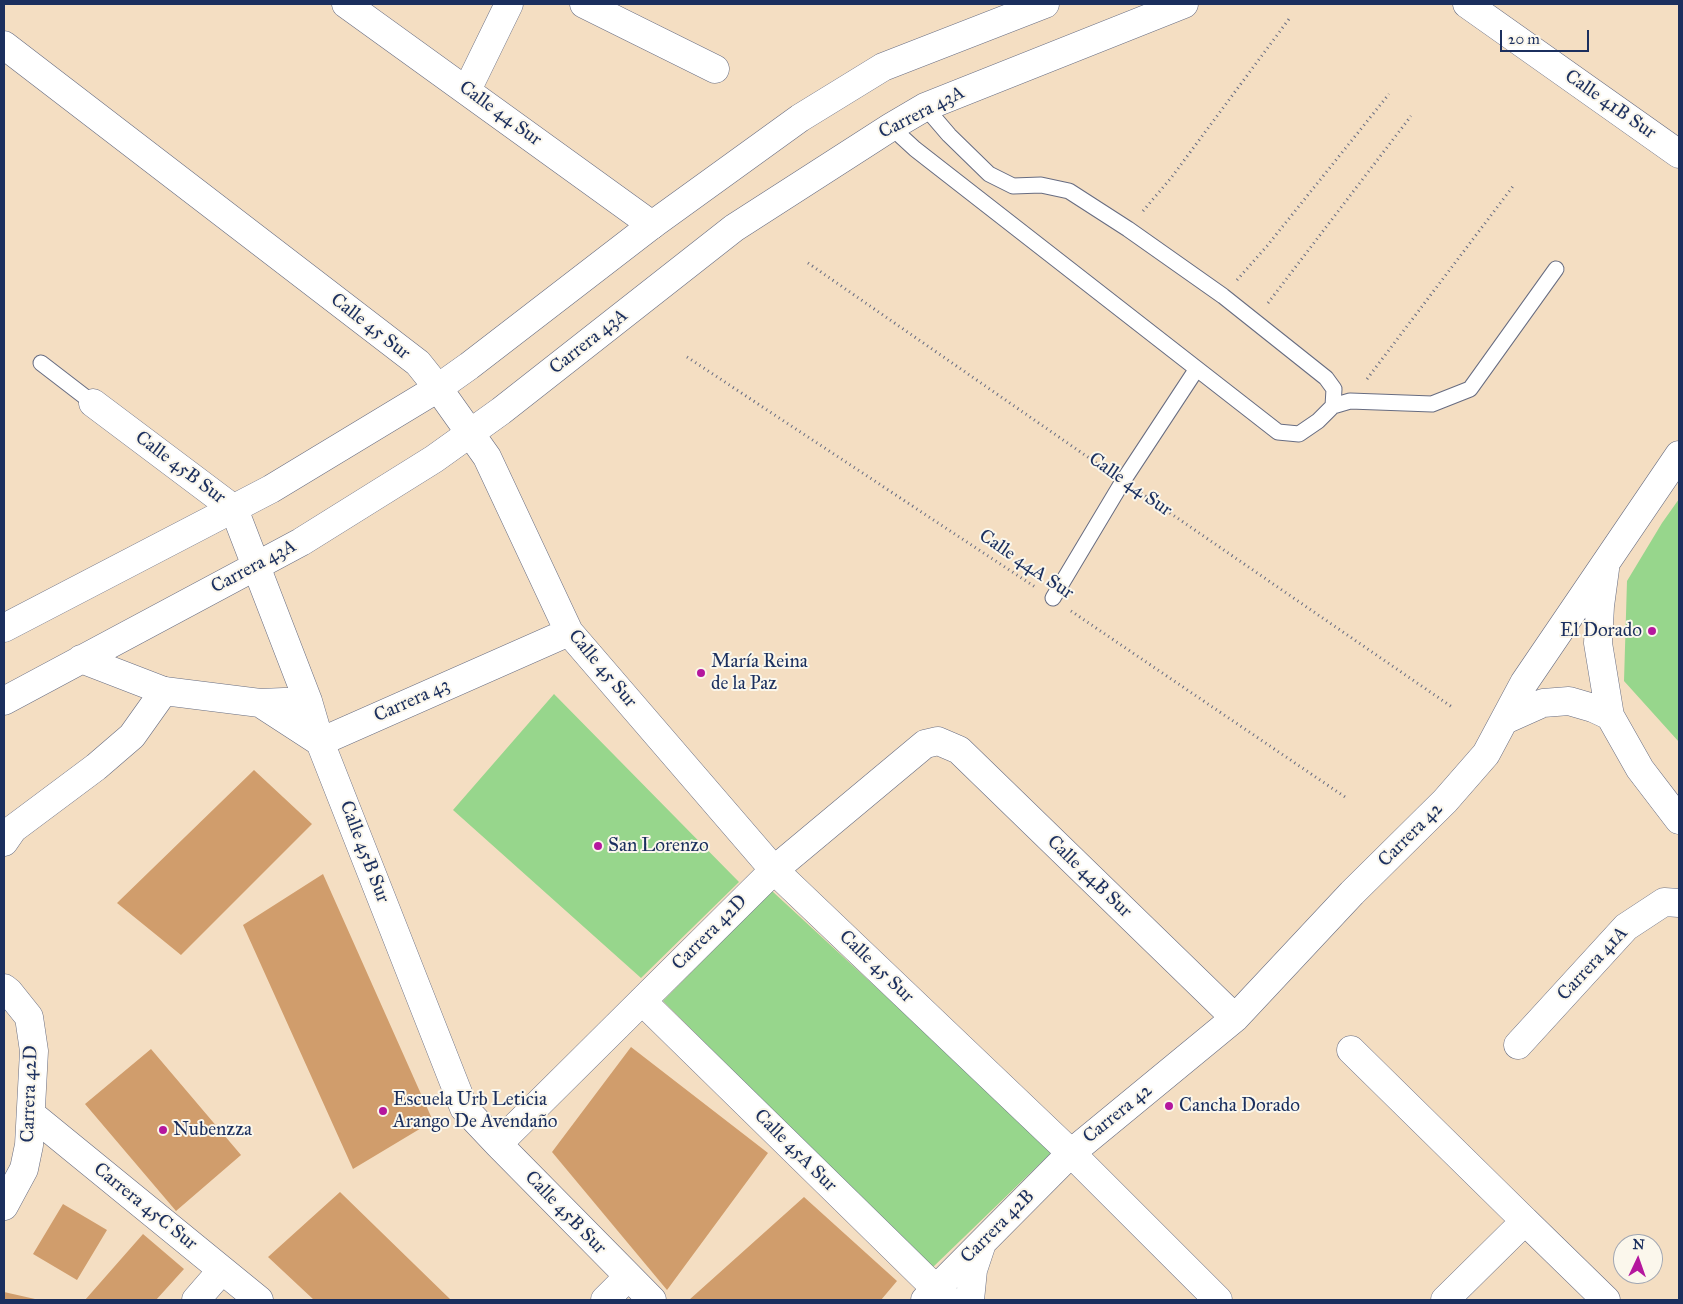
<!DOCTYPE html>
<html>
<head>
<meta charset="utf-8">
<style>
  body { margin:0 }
  #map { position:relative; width:1683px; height:1304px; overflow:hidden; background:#f4dec2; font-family:"IM FELL Great Primer",serif }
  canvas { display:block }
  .frame { position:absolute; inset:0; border:5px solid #1b2f5e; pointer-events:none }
  .north { position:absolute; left:1613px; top:1234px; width:50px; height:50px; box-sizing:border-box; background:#fbf7ec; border:1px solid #a1a7b3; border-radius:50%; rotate:3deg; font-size:14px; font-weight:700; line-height:20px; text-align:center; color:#1b2f5e }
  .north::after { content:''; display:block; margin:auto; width:18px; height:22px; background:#b5179e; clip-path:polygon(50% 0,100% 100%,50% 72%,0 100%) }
  .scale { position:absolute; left:1500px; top:30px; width:89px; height:22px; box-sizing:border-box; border:2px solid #1b2f5e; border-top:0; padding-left:6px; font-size:15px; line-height:18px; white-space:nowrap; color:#1b2f5e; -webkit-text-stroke:4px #fbf7ec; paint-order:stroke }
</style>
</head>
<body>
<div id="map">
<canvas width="1683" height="1304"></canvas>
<div class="frame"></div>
<div class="north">N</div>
<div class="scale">20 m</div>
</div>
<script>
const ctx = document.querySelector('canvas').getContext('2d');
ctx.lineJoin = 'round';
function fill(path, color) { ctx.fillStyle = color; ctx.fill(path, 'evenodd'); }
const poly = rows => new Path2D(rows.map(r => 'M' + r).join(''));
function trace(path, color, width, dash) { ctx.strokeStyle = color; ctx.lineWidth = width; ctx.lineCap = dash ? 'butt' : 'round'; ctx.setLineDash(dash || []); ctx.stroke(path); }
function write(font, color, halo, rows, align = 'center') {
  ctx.font = font + ' "IM FELL Great Primer",serif'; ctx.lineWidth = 4; ctx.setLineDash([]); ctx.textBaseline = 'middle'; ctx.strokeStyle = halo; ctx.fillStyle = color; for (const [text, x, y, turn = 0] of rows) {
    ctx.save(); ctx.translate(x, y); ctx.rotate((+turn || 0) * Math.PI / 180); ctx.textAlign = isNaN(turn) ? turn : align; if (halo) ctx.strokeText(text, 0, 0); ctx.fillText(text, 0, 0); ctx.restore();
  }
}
fill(poly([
  [1679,499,1679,742,1624,681,1627,581,1662,523],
  [554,694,739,882,641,978,453,810],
  [772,891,1053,1151,932,1268,663,1001]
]), '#97d68c');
fill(poly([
  [254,770,312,824,181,955,117,903],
  [323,874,433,1121,353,1169,243,925],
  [631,1047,768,1153,667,1290,552,1152],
  [151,1049,241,1155,176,1211,85,1104],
  [340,1192,451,1300,314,1300,268,1257],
  [804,1197,897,1281,881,1300,689,1300],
  [63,1204,107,1230,77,1280,33,1254],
  [143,1234,184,1269,156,1300,85,1300],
  [4,1292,35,1299,35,1300,4,1300]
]), '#d09d6c');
const service = poly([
  [925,107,949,135,989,174,1013,186,1041,185,1069,191,1128,229,1223,296,1326,378,1334,389,1333,406],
  [891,127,915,149,1278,432,1299,434,1318,421,1333,406,1350,401,1432,404,1470,389,1556,269],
  [41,363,93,403],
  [1053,598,1123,481,1196,370]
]);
const minor = poly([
  [346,4,652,225],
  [584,4,715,69],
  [1467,4,1679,154],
  [4,45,418,363,438,388,487,457,569,632,774,870,1071,1153,1218,1300],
  [467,90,509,4],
  [93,403,234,509,308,701,320,742,464,1108,498,1144,652,1300],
  [1605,569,1600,606,1598,643,1610,716,1640,769,1679,820],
  [260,703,320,742,569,632],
  [1505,720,1543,703,1569,701,1593,708,1610,716],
  [4,842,13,829,96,767,132,736,164,691,260,703,308,701],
  [4,988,9,992,29,1017,34,1051,29,1145,24,1169,4,1206],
  [642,1001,936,1289,949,1300],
  [1518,1045,1626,927,1664,902,1679,903],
  [1351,1050,1525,1221],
  [31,1114,259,1300],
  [498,1144,774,870,925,744,938,741,959,750,1235,1018],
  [196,1300,222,1270],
  [605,1300,628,1277],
  [925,1300,1071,1153,1235,1018,1352,893,1445,801,1486,754,1524,683,1679,455],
  [970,1300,973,1270,982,1243],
  [1445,1300,1525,1221,1606,1300]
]);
const primary = poly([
  [4,628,271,489,438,388,469,366,652,225,800,118,883,67,1045,4],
  [81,659,164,691],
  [4,701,301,542,434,459,501,411,734,228,891,127,925,107,1184,4]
]);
trace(service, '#676c81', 17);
trace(minor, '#676c81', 29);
trace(primary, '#676c81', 29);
trace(poly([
  [1143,211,1171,178,1289,19],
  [808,263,1105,469],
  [1237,280,1267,246,1389,94],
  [1268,303,1411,116],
  [687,357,1035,587],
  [1367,379,1514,185],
  [1141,493,1452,707],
  [1071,611,1348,799]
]), '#676c81', 3, [1, 4]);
trace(service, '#fff', 15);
trace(minor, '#fff', 28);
trace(primary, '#fff', 28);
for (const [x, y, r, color] of [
  [1652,631,5,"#b5179e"],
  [701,673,5,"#b5179e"],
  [598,846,5,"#b5179e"],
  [1169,1106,5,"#b5179e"],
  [383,1111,5,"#b5179e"],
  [163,1130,5,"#b5179e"]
]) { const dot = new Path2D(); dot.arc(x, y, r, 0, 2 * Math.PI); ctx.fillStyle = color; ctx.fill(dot); trace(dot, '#fbf7ec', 2); }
write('19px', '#1b2f5e', '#fbf7ec', [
  ["Calle 41B Sur",1610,105,35],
  ["Carrera 43A",922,113,-27],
  ["Calle 44 Sur",500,114,36],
  ["Calle 45 Sur",370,327,38],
  ["Carrera 43A",589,342,-38],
  ["Calle 45B Sur",180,468,37],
  ["Calle 44 Sur",1130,485,35],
  ["Calle 44A Sur",1026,565,34],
  ["Carrera 43A",254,567,-28],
  ["Calle 45 Sur",602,669,50],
  ["Carrera 43",412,701,-24],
  ["Carrera 42",1411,835,-45],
  ["Calle 45B Sur",364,852,69],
  ["Calle 44B Sur",1089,877,44],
  ["Carrera 42D",710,933,-45],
  ["Carrera 41A",1593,964,-47],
  ["Calle 45 Sur",876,967,44],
  ["Carrera 42D",30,1094,-88],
  ["Carrera 42",1118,1114,-39],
  ["Calle 45A Sur",795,1151,45],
  ["Carrera 45C Sur",145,1207,39],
  ["Calle 45B Sur",565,1213,46],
  ["Carrera 42B",998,1227,-45]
]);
write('19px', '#1b2f5e', '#fbf7ec', [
  ["El Dorado",1642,631,"right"],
  ["María Reina",711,662],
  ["de la Paz",711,684],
  ["San Lorenzo",608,846],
  ["Escuela Urb Leticia",393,1100],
  ["Arango De Avendaño",393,1122],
  ["Cancha Dorado",1179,1106],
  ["Nubenzza",173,1130]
], 'left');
</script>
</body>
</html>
